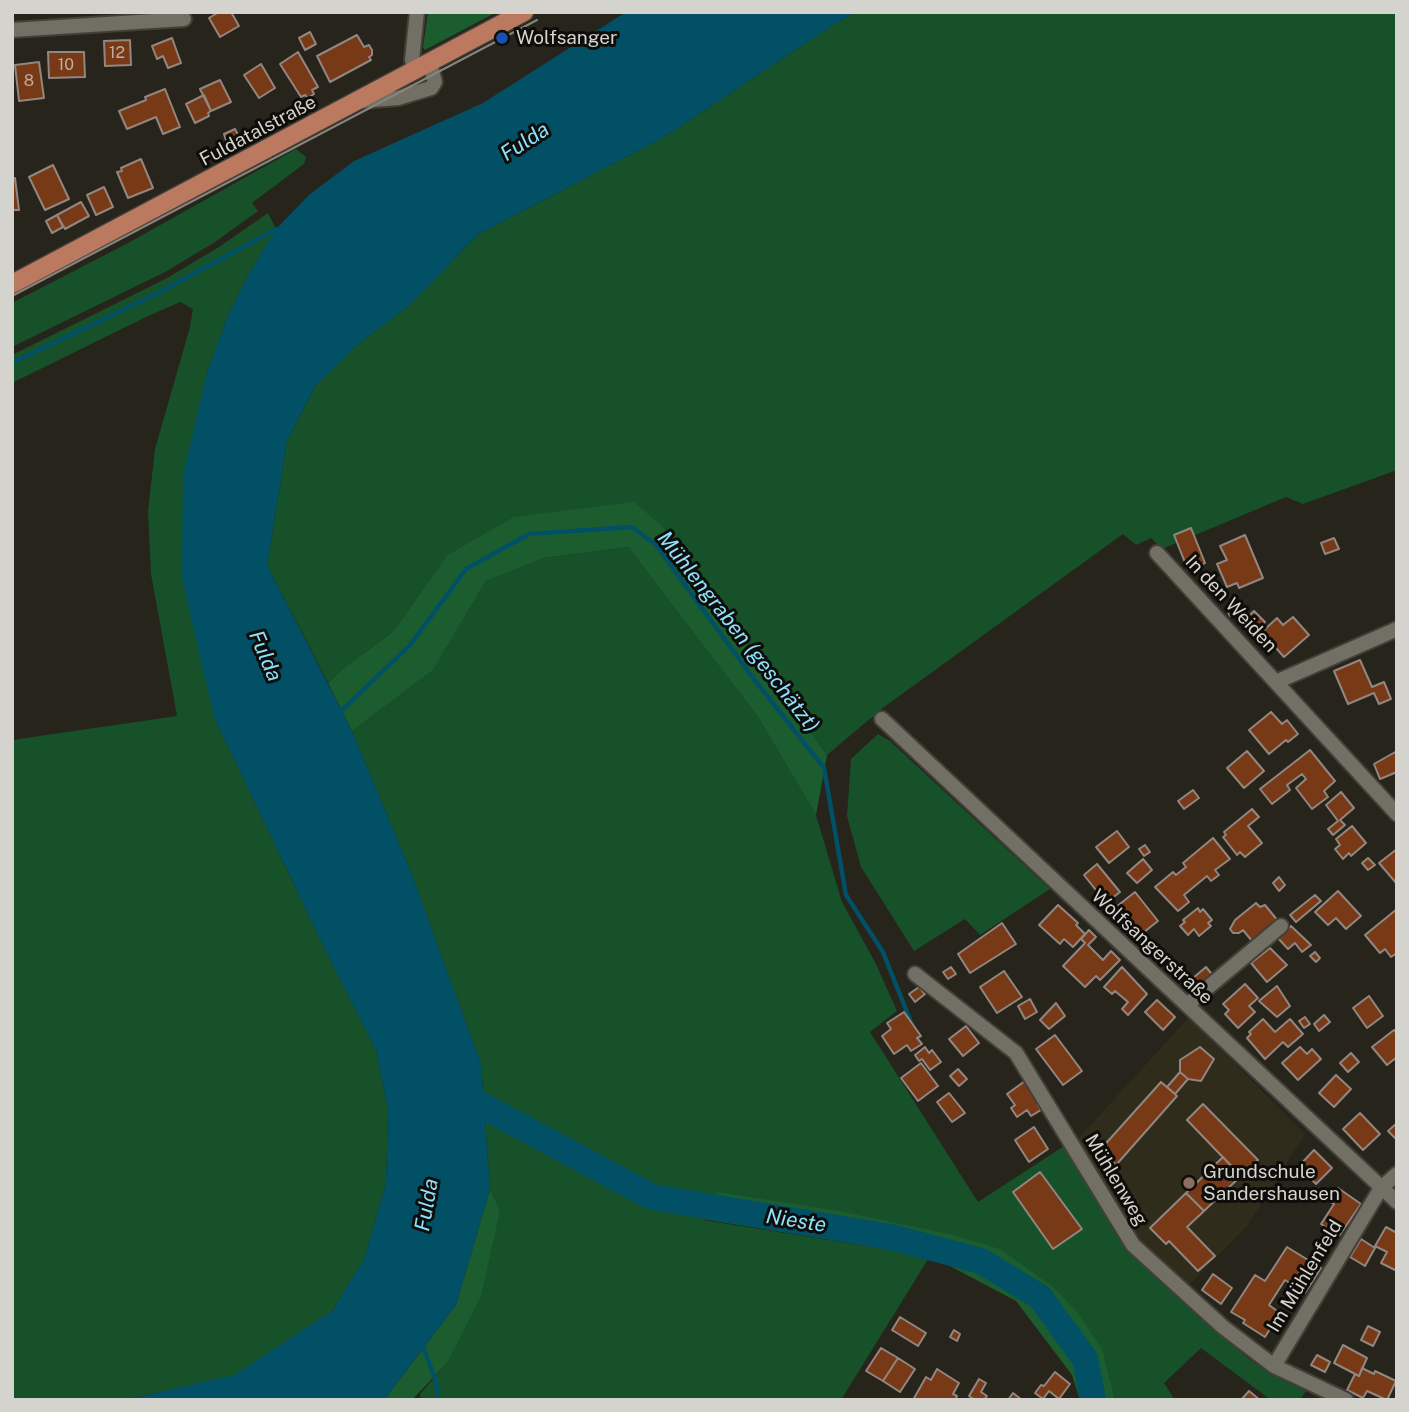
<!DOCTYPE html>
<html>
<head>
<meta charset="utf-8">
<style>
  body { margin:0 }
  #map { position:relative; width:1409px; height:1412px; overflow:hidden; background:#26241b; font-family:"Public Sans",sans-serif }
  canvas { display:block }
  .frame { position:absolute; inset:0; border:14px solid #d4d3cd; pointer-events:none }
</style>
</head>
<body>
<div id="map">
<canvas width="1409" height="1412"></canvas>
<div class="frame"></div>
</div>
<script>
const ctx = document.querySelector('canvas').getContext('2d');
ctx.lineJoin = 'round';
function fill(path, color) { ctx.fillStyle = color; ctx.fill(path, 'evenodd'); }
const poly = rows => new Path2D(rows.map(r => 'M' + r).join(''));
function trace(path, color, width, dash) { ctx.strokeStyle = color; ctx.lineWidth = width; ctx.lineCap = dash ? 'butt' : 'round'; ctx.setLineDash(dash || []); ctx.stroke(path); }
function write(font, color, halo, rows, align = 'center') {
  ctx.font = font + ' "Public Sans",sans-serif'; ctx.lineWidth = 6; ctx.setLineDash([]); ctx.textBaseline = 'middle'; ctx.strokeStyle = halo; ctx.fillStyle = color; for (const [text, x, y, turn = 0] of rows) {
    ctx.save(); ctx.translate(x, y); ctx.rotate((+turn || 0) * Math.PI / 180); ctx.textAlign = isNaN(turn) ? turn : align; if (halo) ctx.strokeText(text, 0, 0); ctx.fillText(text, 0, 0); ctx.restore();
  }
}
fill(poly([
  [1189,1017,1305,1134,1248,1225,1186,1288,1139,1243,1077,1140]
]), '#302c1c');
fill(poly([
  [857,12,1397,12,1397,470,1303,504,1286,497,1162,549,1151,538,1136,545,1123,534,884,707,827,755,664,528,513,517,447,555,393,632,346,666,328,683,267,565,287,441,315,386,358,344,410,305,477,235,664,137,836,23],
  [296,149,306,157,304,164,252,203,258,211,215,242,165,272,12,347,12,303,128,243],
  [268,213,276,229,247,277,226,320,206,376,214,717,332,964,376,1050,388,1110,386,1183,364,1259,332,1311,234,1376,125,1400,12,1398,12,740,177,716,151,574,148,511,155,449,190,327,193,309,180,302,146,317,12,383,12,355,167,278,219,247],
  [628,547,758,717,816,815,842,902,875,962,897,1011,870,1032,978,1202,1064,1146,1128,1247,1179,1293,1210,1326,1249,1359,1272,1375,1306,1391,1300,1400,1271,1400,1201,1348,1164,1383,1175,1400,1115,1400,1103,1351,1053,1287,717,1192,703,1220,930,1256,841,1400,421,1400,420,1394,447,1363,500,1211,490,1189,481,1064,412,875,352,731,433,670,486,581,544,558],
  [878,734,890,741,1050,889,980,935,965,919,914,951,861,867,847,816,851,759]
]), '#175129');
fill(poly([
  [428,12,497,12,425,50,423,47],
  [634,502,664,528,827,755,816,815,758,717,628,547,544,558,486,581,433,670,352,731,328,683,346,666,393,632,447,555,513,517],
  [490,1189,500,1211,481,1296,447,1363,412,1400,384,1400,456,1305],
  [717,1192,838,1211,949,1234,1000,1249,1053,1287,1078,1313,1103,1351,1115,1400,1080,1400,1072,1375,1016,1301,931,1256,702,1219]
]), '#1c5d30');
fill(poly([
  [626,12,857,12,836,23,664,137,477,235,410,305,358,344,315,386,287,441,267,565,352,731,412,875,481,1064,490,1189,456,1305,384,1400,125,1400,234,1375,332,1311,364,1259,386,1183,388,1110,376,1050,332,964,214,717,182,578,183,476,206,376,226,320,247,277,276,229,309,195,354,161,483,103]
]), '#015065');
trace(poly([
  [12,363,158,293,276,229],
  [338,714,410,645,466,569,529,534,632,527,656,545,750,674,824,768,846,895,883,952,912,1025],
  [422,1344,436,1381,438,1400]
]), '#015065', 4.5);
trace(poly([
  [455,1091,652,1197,891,1237,981,1261,1040,1297,1085,1359,1093,1400]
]), '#015065', 26);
const building = poly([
  [219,12,231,12,239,26,220,37,209,18,219,12],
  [310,32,316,44,305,50,299,38,310,32],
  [357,35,364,47,369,45,372,50,372,55,369,57,371,60,330,82,317,56,357,35],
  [172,38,181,63,168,68,163,56,157,59,152,46,172,38],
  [130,40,131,65,105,66,104,41,130,40],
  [48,52,84,52,85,77,49,78,48,52],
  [298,52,318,87,312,90,314,94,308,98,305,95,301,97,280,64,298,52],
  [39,62,44,98,19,101,15,65,39,62],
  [261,64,275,88,259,98,244,75,261,64],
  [220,80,231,102,211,111,200,89,220,80],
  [165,89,180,127,163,134,156,117,127,129,119,111,146,100,145,97,165,89],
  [204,95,211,111,208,113,209,116,195,123,186,104,204,95],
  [235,129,241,140,228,147,224,134,235,129],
  [141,159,153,188,128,198,117,172,122,171,121,168,141,159],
  [53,165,69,199,45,210,29,177,53,165],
  [15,178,19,210,12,210,12,179,15,178],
  [104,187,113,207,96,215,87,195,104,187],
  [81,202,89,216,65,229,57,215,81,202],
  [57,215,63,227,52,233,46,221,57,215],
  [1191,528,1205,563,1188,570,1174,535,1191,528],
  [1245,535,1263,578,1239,588,1237,583,1227,587,1217,564,1227,560,1220,546,1245,535],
  [1334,538,1339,549,1325,554,1321,543,1334,538],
  [1233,604,1238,610,1230,616,1226,609,1233,604],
  [1254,611,1265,622,1256,631,1244,620,1254,611],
  [1293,617,1309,635,1284,657,1262,632,1277,618,1283,625,1293,617],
  [1360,660,1372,687,1384,682,1391,699,1379,704,1374,693,1348,704,1334,671,1360,660],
  [1271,712,1282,724,1287,720,1298,734,1288,742,1286,740,1269,754,1249,730,1271,712],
  [1310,750,1335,781,1324,791,1328,797,1312,809,1296,788,1306,779,1302,774,1287,785,1290,790,1272,804,1260,789,1310,750],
  [1247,751,1264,771,1244,788,1227,768,1247,751],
  [1397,751,1397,772,1380,779,1374,764,1397,751],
  [1193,790,1199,798,1184,809,1178,801,1193,790],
  [1341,792,1354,808,1340,820,1345,825,1333,835,1328,829,1338,821,1326,805,1341,792],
  [1252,809,1259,817,1248,826,1262,843,1245,857,1240,852,1237,855,1223,837,1226,835,1224,832,1252,809],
  [1352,826,1366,843,1351,856,1349,853,1343,859,1335,849,1340,845,1336,839,1352,826],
  [1117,831,1129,847,1109,863,1096,847,1117,831],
  [1213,838,1230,859,1215,870,1219,875,1211,881,1207,876,1184,895,1189,902,1178,911,1155,887,1173,872,1176,875,1186,867,1183,863,1213,838],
  [1145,845,1150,852,1144,856,1139,849,1145,845],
  [1397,849,1397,884,1379,863,1397,849],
  [1368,858,1375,865,1368,870,1362,863,1368,858],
  [1143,859,1152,870,1137,883,1127,873,1143,859],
  [1097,864,1120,892,1106,903,1084,875,1097,864],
  [1279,877,1285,885,1279,891,1273,883,1279,877],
  [1338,891,1361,916,1346,929,1336,918,1328,925,1315,912,1338,891],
  [1135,892,1158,921,1139,936,1116,907,1135,892],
  [1315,895,1321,901,1296,922,1290,915,1315,895],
  [1256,903,1260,907,1265,905,1278,921,1252,941,1243,930,1239,933,1233,933,1230,929,1235,920,1256,903],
  [1058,905,1078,923,1076,925,1085,934,1073,947,1064,939,1060,944,1039,925,1058,905],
  [1198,908,1200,912,1203,909,1212,920,1208,923,1211,926,1199,936,1194,929,1188,935,1180,926,1185,922,1183,920,1198,908],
  [1397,909,1397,953,1391,957,1385,949,1380,953,1365,935,1397,909],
  [1002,923,1016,944,970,973,958,954,1002,923],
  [1291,926,1311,945,1302,952,1295,943,1288,949,1277,937,1291,926],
  [1089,930,1096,937,1088,945,1103,960,1111,951,1120,960,1100,980,1096,976,1085,987,1063,966,1085,943,1081,939,1089,930],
  [1270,948,1287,965,1267,982,1251,963,1270,948],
  [1315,952,1320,958,1316,962,1310,956,1315,952],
  [951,967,956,974,948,979,943,972,951,967],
  [1122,967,1147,994,1128,1015,1122,1009,1128,1002,1115,991,1112,994,1104,987,1122,967],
  [1206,967,1215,978,1201,989,1193,978,1206,967],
  [1004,971,1022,997,997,1013,980,987,1004,971],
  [1245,984,1258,998,1249,1006,1255,1012,1238,1028,1225,1014,1229,1010,1223,1004,1245,984],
  [1277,986,1290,1006,1277,1017,1259,1001,1277,986],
  [919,987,925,994,915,1002,909,994,919,987],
  [1369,996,1383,1016,1367,1028,1353,1008,1369,996],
  [1030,999,1037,1012,1025,1019,1018,1006,1030,999],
  [1157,1000,1175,1017,1163,1030,1145,1012,1157,1000],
  [1056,1003,1065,1016,1049,1029,1040,1020,1056,1003],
  [904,1012,921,1036,917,1038,922,1044,911,1051,907,1045,894,1054,882,1036,891,1029,887,1023,904,1012],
  [1324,1015,1330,1022,1319,1031,1314,1024,1324,1015],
  [1305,1017,1310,1024,1304,1028,1299,1021,1305,1017],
  [1263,1019,1275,1032,1290,1019,1303,1034,1288,1047,1283,1042,1265,1059,1247,1038,1251,1034,1249,1032,1263,1019],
  [966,1026,979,1043,963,1056,949,1039,966,1026],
  [1394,1030,1397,1033,1397,1057,1387,1065,1372,1047,1394,1030],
  [1055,1035,1082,1071,1063,1085,1036,1049,1055,1035],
  [925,1047,929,1053,932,1050,941,1062,930,1070,922,1059,919,1061,915,1055,925,1047],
  [1200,1047,1214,1059,1201,1081,1188,1079,1180,1072,1180,1060,1200,1047],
  [1300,1047,1307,1054,1312,1049,1321,1059,1298,1080,1282,1063,1300,1047],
  [1351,1053,1359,1062,1348,1072,1340,1063,1351,1053],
  [921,1063,938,1086,918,1101,901,1078,921,1063],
  [958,1069,967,1079,959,1086,950,1076,958,1069],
  [1180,1072,1188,1079,1175,1094,1167,1087,1180,1072],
  [1336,1075,1351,1089,1334,1107,1319,1093,1336,1075],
  [1025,1081,1040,1101,1037,1103,1041,1110,1031,1116,1027,1110,1017,1117,1011,1108,1015,1105,1007,1094,1025,1081],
  [1161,1082,1177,1096,1116,1165,1100,1150,1161,1082],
  [949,1093,965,1113,952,1122,937,1102,949,1093],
  [1203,1104,1258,1160,1241,1176,1187,1120,1203,1104],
  [1360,1113,1380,1134,1363,1150,1343,1129,1360,1113],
  [1397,1123,1397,1140,1388,1131,1397,1123],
  [1034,1127,1048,1149,1029,1162,1015,1140,1034,1127],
  [1314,1150,1332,1168,1316,1184,1299,1166,1314,1150],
  [1223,1157,1241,1176,1204,1211,1186,1193,1223,1157],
  [1040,1172,1082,1229,1053,1249,1013,1192,1040,1172],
  [1338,1188,1361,1204,1339,1236,1321,1224,1334,1204,1329,1201,1338,1188],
  [1186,1193,1204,1211,1187,1227,1215,1256,1198,1271,1169,1241,1166,1244,1150,1228,1186,1193],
  [1386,1227,1397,1233,1397,1271,1381,1263,1387,1252,1375,1246,1386,1227],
  [1361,1239,1375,1248,1365,1266,1350,1257,1361,1239],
  [1287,1247,1321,1268,1305,1293,1285,1280,1269,1305,1280,1313,1265,1337,1243,1323,1245,1320,1231,1312,1255,1275,1265,1281,1287,1247],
  [1213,1274,1232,1288,1221,1304,1202,1290,1213,1274],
  [900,1317,926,1333,918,1346,892,1330,900,1317],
  [1368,1326,1380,1332,1373,1346,1361,1340,1368,1326],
  [954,1330,960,1334,957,1341,950,1337,954,1330],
  [1343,1345,1367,1358,1359,1376,1334,1363,1343,1345],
  [881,1348,898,1358,883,1381,866,1371,881,1348],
  [1317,1355,1330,1362,1325,1372,1311,1365,1317,1355],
  [898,1358,915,1369,900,1392,883,1381,898,1358],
  [1362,1368,1374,1374,1375,1371,1396,1381,1387,1400,1367,1391,1363,1398,1347,1390,1355,1374,1359,1376,1362,1368],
  [937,1369,959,1383,953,1394,957,1396,955,1400,913,1400,926,1377,931,1380,937,1369],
  [1055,1372,1070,1384,1059,1399,1049,1391,1043,1399,1035,1393,1041,1385,1044,1386,1055,1372],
  [979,1379,986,1383,981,1392,987,1396,984,1400,975,1400,969,1396,979,1379],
  [1249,1391,1260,1400,1241,1400,1249,1391],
  [1013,1393,1022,1400,1008,1400,1013,1393]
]);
fill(building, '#783916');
trace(building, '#928681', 2);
const minor = poly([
  [417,12,412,60,417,70],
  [12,30,184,19],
  [360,101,398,98,431,88,435,82,430,63],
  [1157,553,1397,814],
  [1276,682,1397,629],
  [882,719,1397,1202],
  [915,974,1016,1053,1133,1245,1223,1327,1274,1366,1346,1400],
  [1187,1005,1281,926],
  [1274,1366,1381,1188,1397,1174]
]);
const major = poly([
  [12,284,524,12]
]);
trace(minor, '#424039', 18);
trace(major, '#424039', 21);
trace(minor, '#726f64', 14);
trace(major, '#bb795f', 18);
trace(poly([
  [12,296,537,20]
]), '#86847d', 2);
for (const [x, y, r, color] of [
  [502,38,7,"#1a4fb4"],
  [1189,1183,7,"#8d6e63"]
]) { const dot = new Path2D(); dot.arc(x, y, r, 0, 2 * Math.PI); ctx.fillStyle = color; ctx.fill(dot); trace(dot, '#0e0d09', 2.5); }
write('16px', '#bdac9f', null, [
  ["12",117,53],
  ["10",66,65],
  ["8",29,81]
]);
write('19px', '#d4d3cd', '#0e0d09', [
  ["Wolfsanger",516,38],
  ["Grundschule",1203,1172],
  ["Sandershausen",1203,1194]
], 'left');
write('19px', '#d4d3cd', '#0e0d09', [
  ["Fuldatalstraße",258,131,-28],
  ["In den Weiden",1231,604,47],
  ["Wolfsangerstraße",1152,947,43],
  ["Mühlenweg",1116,1180,59],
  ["Im Mühlenfeld",1305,1276,-59]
]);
write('italic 21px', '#8ce1ff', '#0e0d09', [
  ["Fulda",525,142,-33],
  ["Mühlengraben (geschätzt)",738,632,52],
  ["Fulda",265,656,67],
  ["Fulda",427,1205,-80],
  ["Nieste",796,1221,9]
]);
</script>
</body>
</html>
